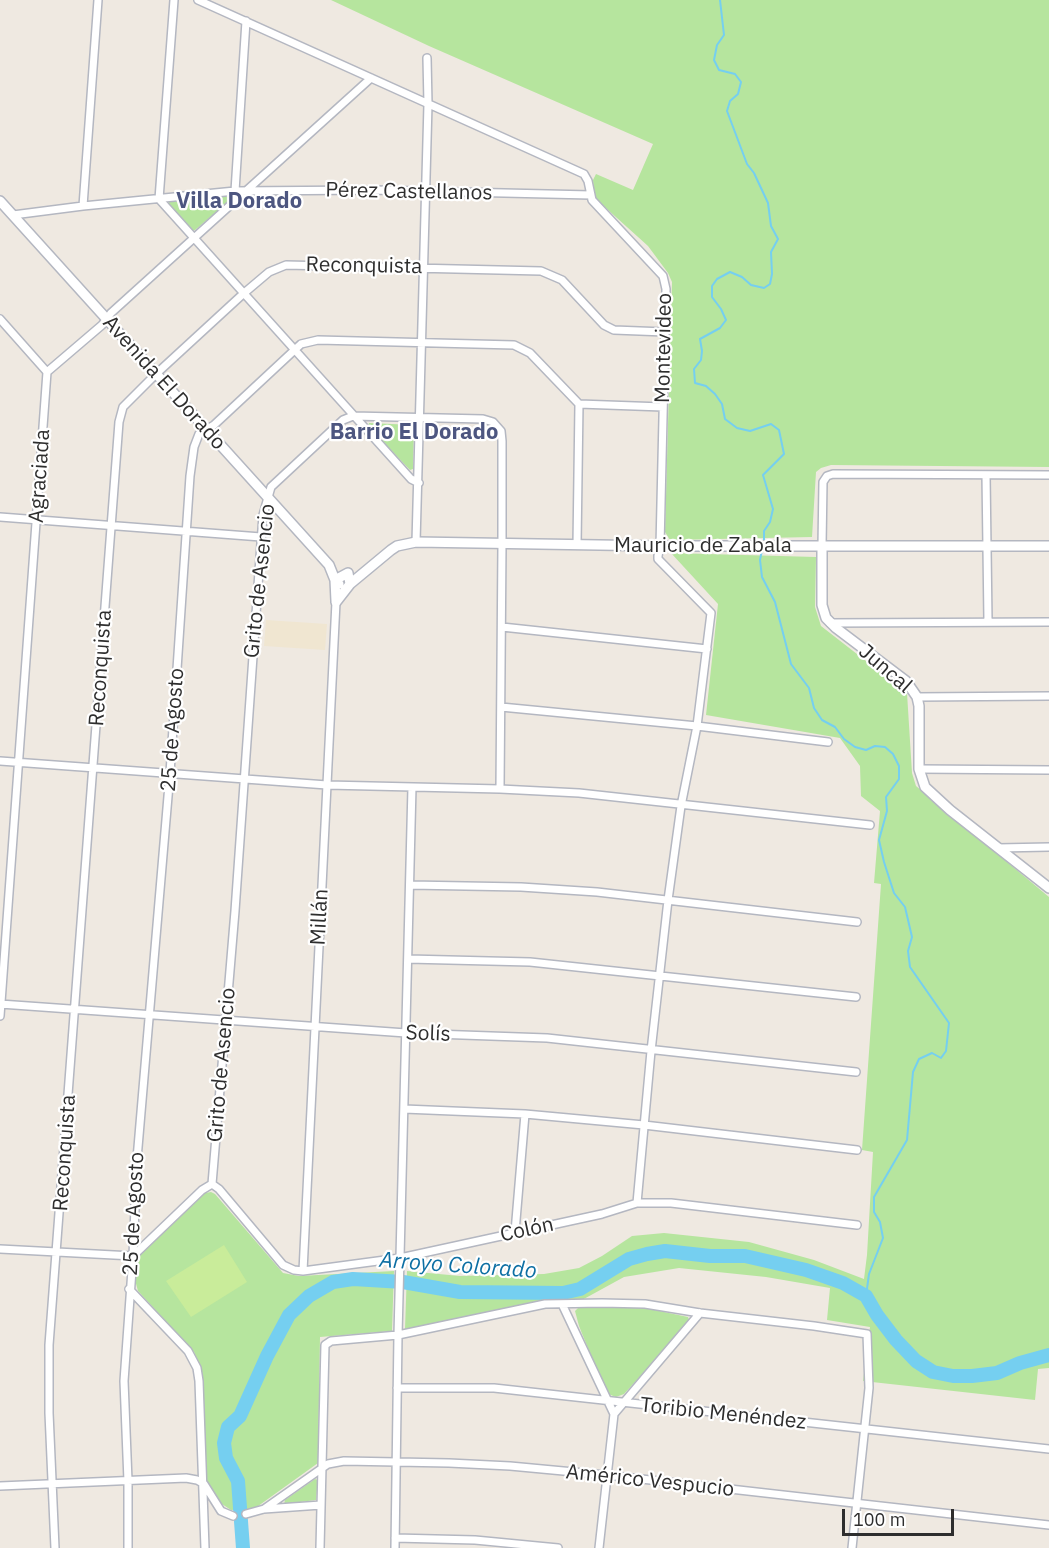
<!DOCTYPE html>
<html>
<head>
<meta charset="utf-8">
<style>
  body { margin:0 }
  #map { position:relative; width:1049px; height:1548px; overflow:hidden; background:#efe9e1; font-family:"IBM Plex Sans",sans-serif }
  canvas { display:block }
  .scale { position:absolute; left:842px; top:1509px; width:112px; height:27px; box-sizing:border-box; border:3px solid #2e2e2e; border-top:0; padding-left:8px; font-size:18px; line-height:21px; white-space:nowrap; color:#2e2e2e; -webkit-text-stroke:4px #fff; paint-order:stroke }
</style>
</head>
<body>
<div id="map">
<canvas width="1049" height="1548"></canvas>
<div class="scale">100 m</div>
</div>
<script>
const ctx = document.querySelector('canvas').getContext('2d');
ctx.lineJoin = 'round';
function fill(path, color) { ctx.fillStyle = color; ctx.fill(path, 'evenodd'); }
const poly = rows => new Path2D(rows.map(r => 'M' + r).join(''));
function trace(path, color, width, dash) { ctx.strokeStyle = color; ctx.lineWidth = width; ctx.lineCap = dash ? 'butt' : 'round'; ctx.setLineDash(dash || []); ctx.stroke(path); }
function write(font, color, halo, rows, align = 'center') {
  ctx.font = font + ' "IBM Plex Sans",sans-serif'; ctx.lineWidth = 4.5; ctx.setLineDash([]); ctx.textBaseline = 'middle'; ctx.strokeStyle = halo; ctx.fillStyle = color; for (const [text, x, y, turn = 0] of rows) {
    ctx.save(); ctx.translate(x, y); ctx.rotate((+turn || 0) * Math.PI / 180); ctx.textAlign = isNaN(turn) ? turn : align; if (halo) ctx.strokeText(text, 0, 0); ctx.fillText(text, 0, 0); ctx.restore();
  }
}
fill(poly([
  [266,620,327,624,325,650,264,646]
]), '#f0e6d1');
fill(poly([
  [331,0,1049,0,1049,467,831,465,821,468,816,472,812,537,670,540,665,532,672,282,668,273,648,246,597,200,594,195,593,180,596,174,633,190,653,144,429,46],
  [232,196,233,198,195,230,192,231,169,205,169,202],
  [369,423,414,425,413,469,410,470,368,426],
  [671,553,816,557,815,607,821,626,907,693,912,773,916,786,1049,897,1049,1368,1038,1369,1035,1400,863,1381,870,1327,827,1320,830,1288,766,1277,679,1268,624,1277,582,1300,535,1302,405,1329,407,1271,460,1276,544,1274,579,1268,602,1256,632,1236,664,1233,749,1242,814,1260,864,1279,867,1255,873,1152,862,1150,881,884,874,883,880,811,861,796,860,766,840,738,706,715,718,604],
  [211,1192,215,1194,283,1273,299,1276,394,1271,392,1331,320,1337,318,1463,254,1509,231,1510,222,1504,206,1482,203,1379,200,1366,194,1352,138,1291,135,1280,138,1256,205,1193],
  [578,1308,645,1308,688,1317,690,1322,624,1394,616,1397,608,1394,604,1388,579,1326,575,1311],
  [315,1479,318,1480,316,1500,284,1504,285,1500]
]), '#b6e59e');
fill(poly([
  [224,1245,247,1282,191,1317,166,1281]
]), '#c9ec9a');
trace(poly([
  [720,0,724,35,717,45,714,60,719,70,735,74,741,82,738,94,730,101,727,111,747,164,754,173,768,203,771,226,778,239,771,252,772,274,770,284,764,288,751,285,742,277,730,272,717,279,712,286,712,297,721,309,726,320,720,328,700,339,702,351,701,360,694,369,695,383,706,386,715,394,722,404,725,419,737,428,750,431,771,424,779,430,784,454,763,475,773,509,770,522,764,531,764,542],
  [762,550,760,560,762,577,775,602,791,664,809,688,814,708,822,720,835,727,844,739,855,747,866,750,875,746,885,747,893,754,899,766,899,779,886,797,887,811,879,840,884,862,894,893,905,907,912,937,908,951,910,967,949,1023,946,1051,941,1058,932,1053,919,1059,913,1072,907,1140,874,1197,874,1212,880,1222,883,1238,869,1274,866,1296]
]), '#75cff0', 2);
trace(poly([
  [243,1548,238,1481,226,1458,224,1443,228,1427,240,1416,267,1356,289,1315,309,1296,333,1282,353,1279,403,1282,460,1292,563,1293,580,1289,629,1259,647,1254,665,1251,710,1256,745,1256,806,1270,843,1283,866,1296,877,1315,896,1340,916,1361,933,1372,953,1376,972,1376,997,1373,1020,1363,1049,1355]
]), '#75cff0', 14);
const street = poly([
  [174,0,159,199,411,479,419,483],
  [198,0,584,174,588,181,592,200,663,276,666,289,665,332,660,546,658,556,658,559,711,613,697,726,681,806,668,900,651,1051,637,1203],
  [235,191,246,21],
  [83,206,98,0],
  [13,215,83,206,235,191,374,190,591,195],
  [0,319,47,372],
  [986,475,988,621],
  [0,517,261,537],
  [416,542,428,104,427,58],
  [577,545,579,404],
  [822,546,823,482,827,476,833,474,1049,475],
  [830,623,1049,622],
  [502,627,707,649],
  [917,697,1049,696],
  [501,707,697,726,828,742],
  [0,761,327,785,500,789,579,793,870,825],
  [919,769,1049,770],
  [998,848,1049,847],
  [410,885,521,887,597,892,857,922],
  [408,959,530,962,856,997],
  [0,1004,406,1033,547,1038,856,1072],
  [0,1016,47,372,102,325,111,313,371,78],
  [404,1109,525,1114,644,1125,857,1150],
  [212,1184,235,911,263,515,271,487,343,420,353,416,483,419,493,422,501,431,502,441,502,544,500,789],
  [212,1184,219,1189,283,1265,294,1270,303,1271,400,1258,602,1214,637,1203,671,1203,857,1225],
  [515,1232,525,1114],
  [0,1249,133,1256,202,1190,212,1184],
  [303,1271,336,602],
  [129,1289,188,1351,197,1368,199,1381,205,1548],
  [562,1304,614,1414],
  [397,1388,494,1388,1049,1449],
  [0,1486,186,1478,197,1480,204,1484,221,1511,233,1516],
  [264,1509,328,1464,344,1461,449,1463,510,1466,606,1475,1049,1525],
  [246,1514,264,1509,321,1505],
  [395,1538,475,1540,558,1548],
  [55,1548,49,1413,49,1345,119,422,123,407,156,374,243,294,269,272,286,265,541,271,562,280,604,325,614,330,665,332],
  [128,1548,128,1481,124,1381,133,1256,137,1159,170,773,190,476,194,447,199,434,214,425,301,344,318,340,514,345,530,353,579,404,663,407],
  [320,1548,325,1345,331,1341,398,1335,545,1304,602,1303,645,1304,700,1313,814,1326,867,1334,869,1388,852,1548],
  [395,1548,398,1335,412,787],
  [599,1548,614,1414,700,1313]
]);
const secondary = poly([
  [0,201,329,565,335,580,336,601],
  [822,546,822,605,826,618,836,628,906,681,917,697,919,706,919,769,925,787,950,810,1049,888],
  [339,584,335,580,348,573,350,584],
  [336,602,350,584,391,550,397,546,416,542,660,546,1049,546]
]);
trace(street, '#b4b7c1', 10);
trace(secondary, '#b4b7c1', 12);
trace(street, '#fff', 7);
trace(secondary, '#fff', 9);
write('21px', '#2e2e2e', '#fff', [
  ["Pérez Castellanos",409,192,1],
  ["Reconquista",364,266,1],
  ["Montevideo",664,348,-89],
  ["Avenida El Dorado",164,383,48],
  ["Agraciada",40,476,-86],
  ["Mauricio de Zabala",703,546],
  ["Grito de Asencio",260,581,-84],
  ["Reconquista",101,668,-86],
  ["Juncal",885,669,41],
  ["25 de Agosto",173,730,-86],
  ["Millán",320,917,-87],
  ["Solís",428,1034,2],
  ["Grito de Asencio",222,1065,-85],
  ["Reconquista",65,1153,-86],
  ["25 de Agosto",134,1214,-87],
  ["Colón",527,1230,-12],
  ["Toribio Menéndez",723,1414,6],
  ["Américo Vespucio",650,1481,6]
]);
write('bold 22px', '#4d5680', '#fff', [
  ["Villa Dorado",239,202],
  ["Barrio El Dorado",414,433]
]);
write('italic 22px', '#0d6fa3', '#fff', [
  ["Arroyo Colorado",458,1266,4]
]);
</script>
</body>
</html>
